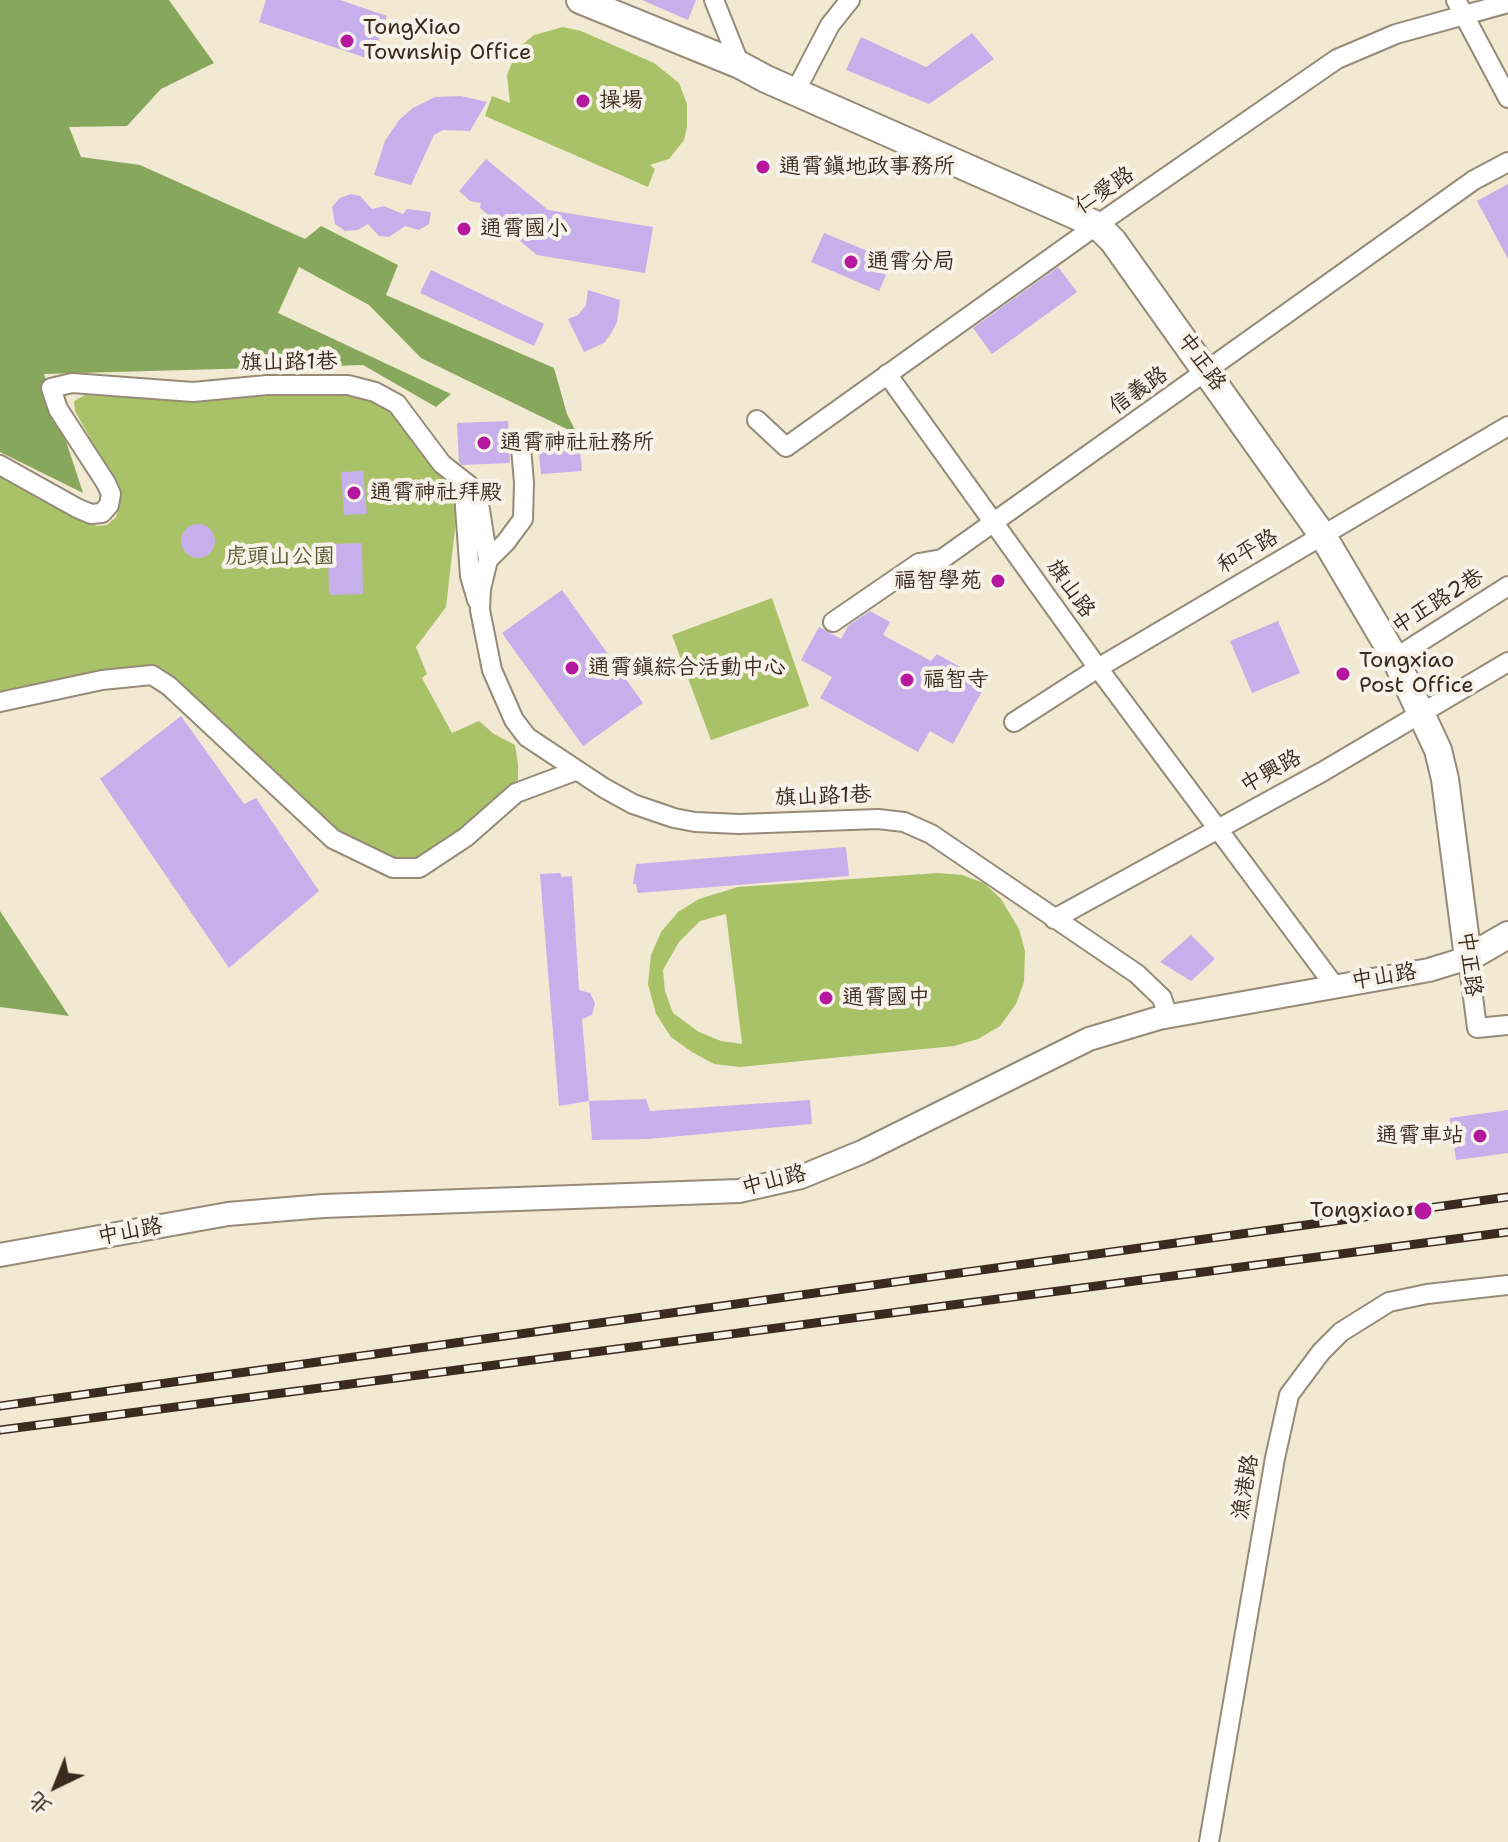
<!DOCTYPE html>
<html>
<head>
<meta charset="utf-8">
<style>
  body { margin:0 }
  #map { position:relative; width:1508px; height:1842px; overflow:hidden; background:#f1e9d2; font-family:"Shantell Sans","LXGW WenKai TC",sans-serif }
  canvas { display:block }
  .north { position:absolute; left:16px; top:1746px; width:80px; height:80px; -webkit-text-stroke:6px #f7f3e8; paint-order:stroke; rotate:223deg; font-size:22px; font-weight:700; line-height:32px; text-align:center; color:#3b2a1e }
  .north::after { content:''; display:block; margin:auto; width:28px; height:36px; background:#3b2a1e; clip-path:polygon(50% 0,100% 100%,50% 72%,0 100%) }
</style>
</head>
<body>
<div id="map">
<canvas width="1508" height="1842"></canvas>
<div class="north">北</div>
</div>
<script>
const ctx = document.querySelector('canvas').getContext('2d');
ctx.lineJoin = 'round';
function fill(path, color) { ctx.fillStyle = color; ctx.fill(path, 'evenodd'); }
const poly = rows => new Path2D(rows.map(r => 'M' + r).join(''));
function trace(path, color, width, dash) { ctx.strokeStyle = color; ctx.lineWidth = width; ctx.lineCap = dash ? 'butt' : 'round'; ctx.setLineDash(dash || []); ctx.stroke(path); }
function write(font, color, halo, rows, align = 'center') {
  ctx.font = font + ' "Shantell Sans","LXGW WenKai TC",sans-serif'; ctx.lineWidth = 8; ctx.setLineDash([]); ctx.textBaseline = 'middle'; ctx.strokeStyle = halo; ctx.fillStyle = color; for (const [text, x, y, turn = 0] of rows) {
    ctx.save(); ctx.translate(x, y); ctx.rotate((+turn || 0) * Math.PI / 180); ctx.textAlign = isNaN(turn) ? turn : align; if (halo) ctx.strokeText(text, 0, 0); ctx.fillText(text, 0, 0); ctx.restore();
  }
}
fill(poly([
  [563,27,581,31,654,63,679,83,687,104,687,127,684,140,669,159,650,165,655,169,648,187,485,116,492,96,510,103,507,75,518,48,534,35],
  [339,391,370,399,394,414,467,492,457,512,446,607,416,647,427,674,422,678,452,733,479,721,494,734,515,745,518,764,518,780,436,852,417,861,403,862,382,856,323,823,169,674,156,668,142,666,0,695,0,473,97,526,107,525,116,517,119,508,121,494,75,411,74,401,85,395,185,400],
  [772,598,809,706,711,740,672,635],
  [938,873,962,875,984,883,1001,899,1019,929,1025,951,1024,982,1016,1004,1000,1026,978,1039,954,1046,740,1067,714,1064,692,1052,671,1037,656,1014,648,984,651,955,661,932,678,912,699,899,738,887],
  [726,914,742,1043,742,1044,721,1041,699,1032,673,1013,665,991,663,970,679,942,700,921]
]), '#aac267');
fill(poly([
  [0,0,169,0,214,63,161,89,127,126,69,127,81,157,140,165,305,239,321,226,398,265,386,295,554,368,567,414,577,434,421,358,369,305,299,267,278,313,451,394,436,407,363,365,44,374,83,493,0,452],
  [0,911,69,1016,0,1007]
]), '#87a85c');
fill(poly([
  [266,0,340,0,387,16,372,60,259,22],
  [642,0,696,0,688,20],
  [972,33,994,59,929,104,846,70,861,37,926,67],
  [461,96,487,102,470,131,443,130,434,135,411,185,374,175,385,141,399,120,413,108,435,97],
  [486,159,548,210,653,227,645,273,537,255,480,208,481,203,470,201,459,191],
  [1508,184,1508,259,1477,201],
  [351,194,360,196,372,209,384,206,403,214,407,209,431,212,429,224,419,230,405,226,389,237,379,236,368,224,358,230,345,231,335,224,332,207,340,198],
  [824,233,892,261,879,291,811,262],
  [1058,267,1077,292,992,354,973,328],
  [431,270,544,324,534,346,420,293],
  [588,290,620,300,617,322,612,332,604,343,584,352,568,319,578,315,586,305],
  [508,421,510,463,462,465,459,462,457,423],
  [579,440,582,471,541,474,538,444],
  [363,471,367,514,344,515,341,472],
  '181 541a17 17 0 1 1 34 0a17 17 0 1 1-34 0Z',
  [362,543,363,594,329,595,328,544],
  [562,590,643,703,583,746,502,633],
  [870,611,890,622,883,635,931,661,937,654,987,682,953,744,930,731,918,752,820,698,832,677,801,660,819,627,841,639,848,626],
  [1278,621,1300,673,1252,693,1230,641],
  [181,716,244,804,256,798,319,891,229,968,100,779],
  [846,847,849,876,638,893,636,884,633,884,636,864],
  [560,873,562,877,572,876,579,990,590,993,595,1003,592,1015,582,1019,589,1101,559,1106,540,874],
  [1191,935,1215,959,1191,981,1160,962],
  [646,1099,650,1111,810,1100,812,1124,648,1139,592,1140,589,1101],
  [1508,1110,1508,1153,1456,1160,1450,1118]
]), '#c6afeb');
const minor = poly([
  [714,0,740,65],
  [1456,0,1508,98],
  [795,92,830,25,850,0],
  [887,374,1098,668,1334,985],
  [757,420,786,447,1097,225,1337,59,1396,34,1508,3],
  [0,465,77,508,91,514,102,513,109,505,111,494,106,483,58,409,51,388,72,383,193,392,267,385,348,385,375,392,397,404,442,464,470,486,479,504,488,560,481,589,480,610,492,670,514,720,527,737,604,788,633,804,674,818,695,822,739,824,878,819,904,822,931,834,1137,974,1162,998,1168,1017],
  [470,486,465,492,465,507,470,576,477,600],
  [488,560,506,542,523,519,524,483,521,447],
  [833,622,919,563,942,559,1474,180,1508,162],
  [1395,658,1508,586],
  [0,702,102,680,152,675,169,686,333,839,393,868,419,868,466,837,516,793,575,771],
  [1014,722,1098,668,1508,426],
  [1054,919,1322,772,1508,662],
  [1468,958,1477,1028,1508,1025],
  [1209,1842,1275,1458,1289,1395,1321,1352,1341,1332,1389,1302,1427,1294,1508,1285]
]);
const tertiary = poly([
  [0,1255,228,1214,323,1206,739,1191,801,1177,862,1152,1089,1039,1159,1018,1429,970,1468,958]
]);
const secondary = poly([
  [580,0,740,65,766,79,1097,225,1113,241,1323,536,1395,658,1438,750,1445,779,1468,958,1508,935]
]);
trace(minor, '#968a78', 22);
trace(tertiary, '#968a78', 26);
trace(secondary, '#968a78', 30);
trace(minor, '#fff', 18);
trace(tertiary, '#fff', 22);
trace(secondary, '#fff', 26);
const rail = poly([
  [0,1406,1508,1197],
  [0,1430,1508,1232]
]);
trace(rail, '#3b2a1e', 9);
trace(rail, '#f7f3e8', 6, [18]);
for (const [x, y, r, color] of [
  [347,41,8,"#b5179e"],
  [583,101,8,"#b5179e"],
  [763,167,8,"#b5179e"],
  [464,229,8,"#b5179e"],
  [851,262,8,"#b5179e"],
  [484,443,8,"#b5179e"],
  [354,493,8,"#b5179e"],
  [998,581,8,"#b5179e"],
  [572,668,8,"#b5179e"],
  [1343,674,8,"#b5179e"],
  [907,680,8,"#b5179e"],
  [826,998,8,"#b5179e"],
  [1480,1136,8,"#b5179e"],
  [1423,1211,10,"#b5179e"]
]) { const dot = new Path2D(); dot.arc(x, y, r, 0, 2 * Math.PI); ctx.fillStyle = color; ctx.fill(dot); trace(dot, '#f7f3e8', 3); }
write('22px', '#3b2a1e', '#f7f3e8', [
  ["TongXiao",363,28],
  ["Township Office",363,53],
  ["操場",599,101],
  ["通霄鎮地政事務所",779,167],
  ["通霄國小",480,229],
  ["通霄分局",867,262],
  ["通霄神社社務所",500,443],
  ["通霄神社拜殿",370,493],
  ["福智學苑",982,581,"right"],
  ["Tongxiao",1359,661],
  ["Post Office",1359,686],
  ["通霄鎮綜合活動中心",588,668],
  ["福智寺",923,680],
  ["通霄國中",842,998],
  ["通霄車站",1464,1136,"right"],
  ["Tongxiao",1405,1211,"right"]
], 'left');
write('22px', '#3b2a1e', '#f7f3e8', [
  ["仁愛路",1105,191,-34],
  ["中正路",1201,362,54],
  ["旗山路1巷",289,363,-1],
  ["信義路",1139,391,-35],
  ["和平路",1248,552,-30],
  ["旗山路",1070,589,54],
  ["中正路2巷",1438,602,-32],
  ["中興路",1271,772,-29],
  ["旗山路1巷",823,797,-2],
  ["中正路",1469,964,83],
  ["中山路",1384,977,-9],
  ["中山路",774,1181,-14],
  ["中山路",130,1232,-10],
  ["漁港路",1246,1487,-80]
]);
write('22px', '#5c5834', '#f7f3e8', [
  ["虎頭山公園",280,557]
]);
</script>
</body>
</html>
